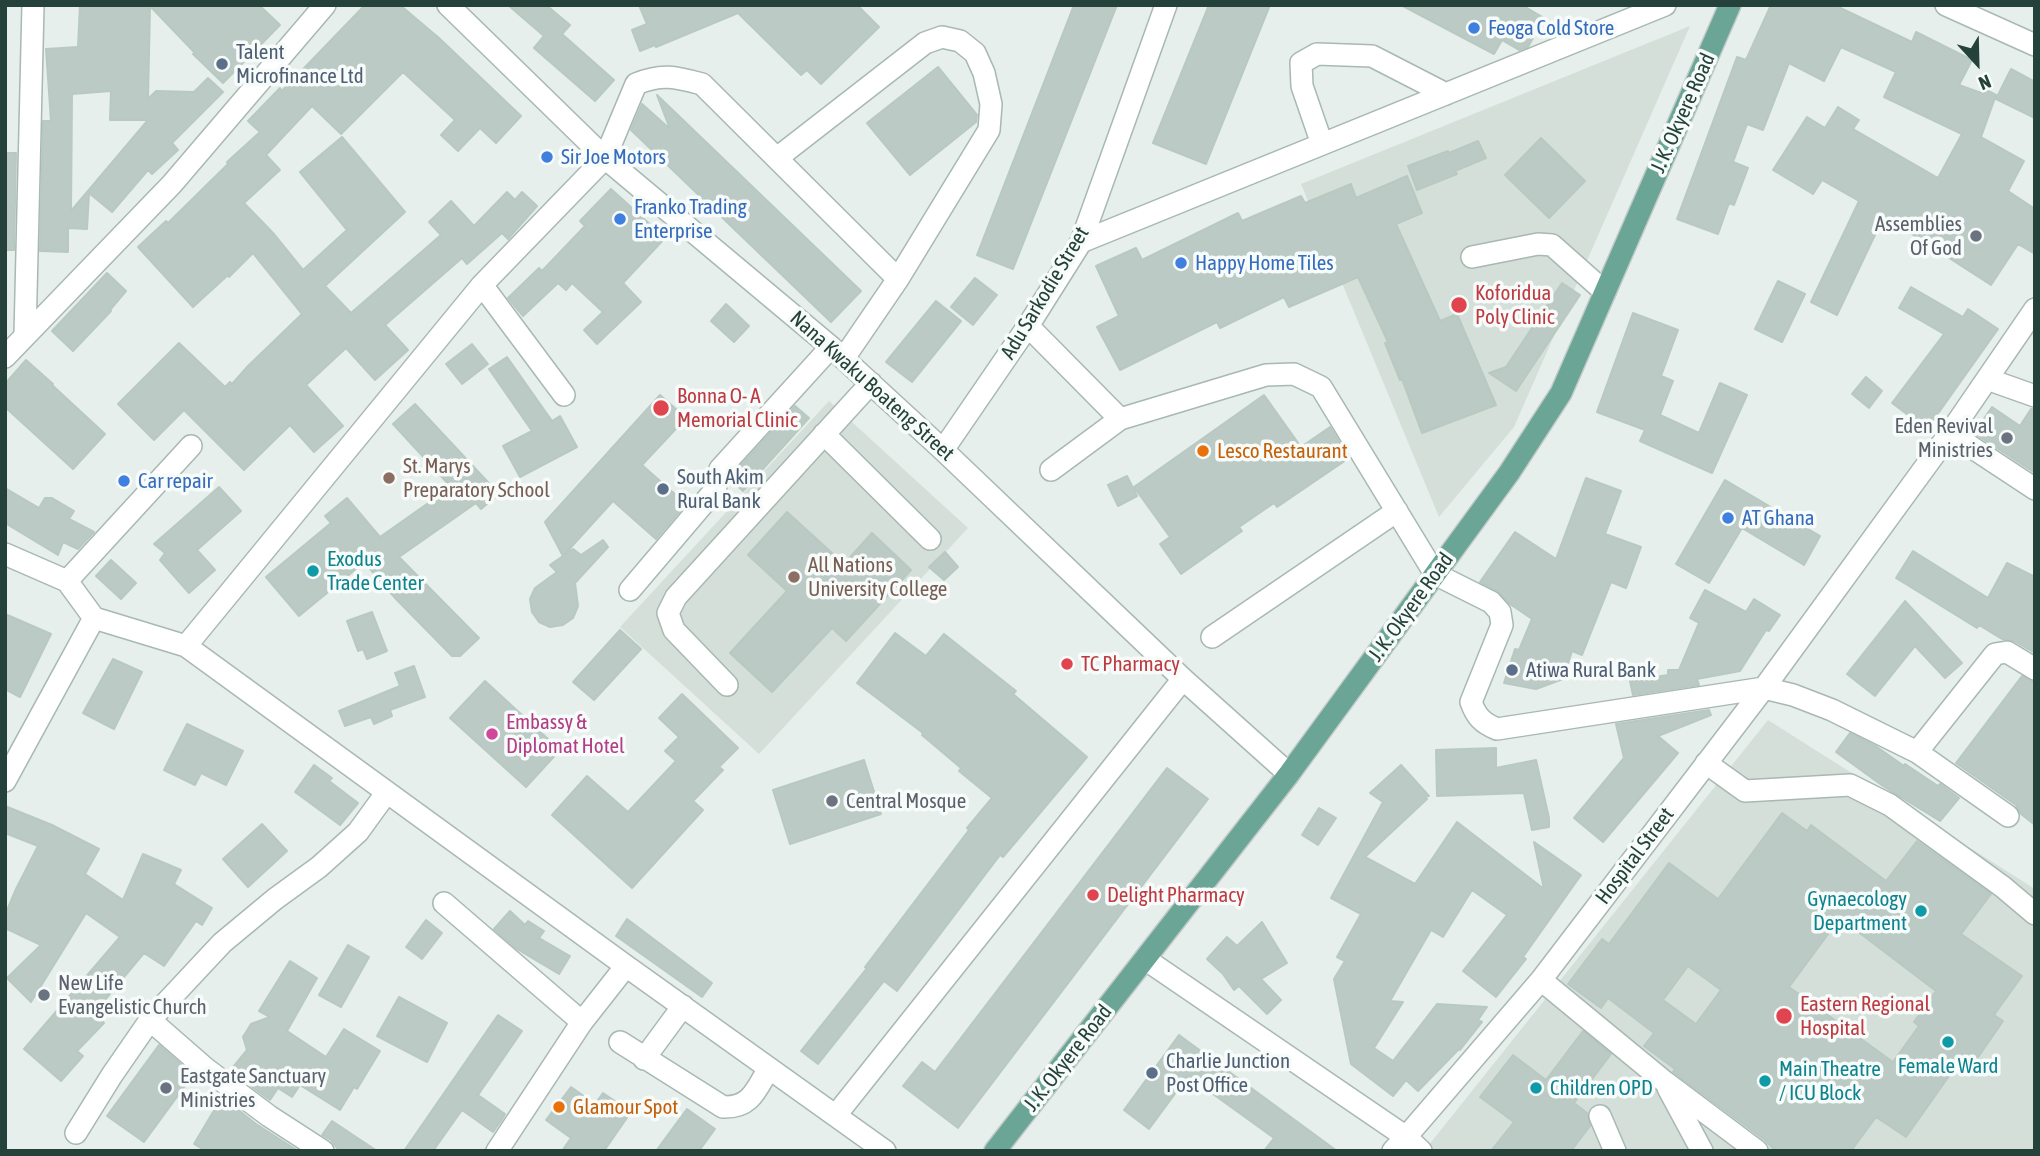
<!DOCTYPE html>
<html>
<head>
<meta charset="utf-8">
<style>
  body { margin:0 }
  #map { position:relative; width:2040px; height:1156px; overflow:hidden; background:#e6efeb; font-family:"Asap Condensed",sans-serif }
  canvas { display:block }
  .frame { position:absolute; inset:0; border:7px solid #24423a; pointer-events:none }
  .north { position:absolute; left:1942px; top:28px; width:70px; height:70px; -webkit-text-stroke:5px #f7fbf9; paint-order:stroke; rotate:158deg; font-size:19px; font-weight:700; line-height:28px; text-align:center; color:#24423a }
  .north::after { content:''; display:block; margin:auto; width:24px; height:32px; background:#24423a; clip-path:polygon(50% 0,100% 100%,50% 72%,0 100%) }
</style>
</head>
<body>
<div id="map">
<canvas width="2040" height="1156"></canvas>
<div class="frame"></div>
<div class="north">N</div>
</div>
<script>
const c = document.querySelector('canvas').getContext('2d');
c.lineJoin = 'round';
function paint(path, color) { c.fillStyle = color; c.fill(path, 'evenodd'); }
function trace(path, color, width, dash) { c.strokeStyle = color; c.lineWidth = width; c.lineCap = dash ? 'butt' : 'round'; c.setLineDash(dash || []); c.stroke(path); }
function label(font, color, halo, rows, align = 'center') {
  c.font = font + ' "Asap Condensed",sans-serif'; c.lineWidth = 7; c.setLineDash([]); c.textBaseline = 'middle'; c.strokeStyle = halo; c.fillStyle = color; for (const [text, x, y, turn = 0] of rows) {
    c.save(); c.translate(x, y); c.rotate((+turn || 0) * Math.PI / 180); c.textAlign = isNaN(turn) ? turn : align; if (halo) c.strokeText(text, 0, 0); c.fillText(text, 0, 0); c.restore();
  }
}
paint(new Path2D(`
  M1690 26 1514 427 1439 517 1301 184Z
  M829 401 968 528 759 754 620 627Z
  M1768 720 2035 889V1151H1424Z`), '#d4dfda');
const building = new Path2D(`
  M80 5H259L280 25 223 83 193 54 195 53 150 6 148 99 156 91 194 92 208 78 223 92 172 143 178 150 152 174 148 170 112 212 89 193 87 229 68 228V252L40 251 43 121H51L46 49 78 47ZM111 91 110 120H148L71 211 72 94Z
  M365 5H400L439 38 521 116 496 143 480 128 458 151 441 135 455 120 403 72 341 134 312 106 266 155 280 170 244 203 273 233 303 270 347 230 300 172 342 137 405 212 325 286 351 313 441 235 429 222 451 201 474 226 507 192 515 200 522 192 537 206 508 239 502 233 467 264 462 258 385 325 408 350 375 380 346 348 306 385 343 426 314 452 290 425 244 470 184 410 154 440 118 404 179 343 225 387 230 382 232 384 248 366 302 314 253 253 229 277 228 275 193 307 138 247 166 221 168 223 228 164 227 162 260 132 248 121 280 88 282 91Z
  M508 5H546L570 25 562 34 614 80 595 101 534 48 544 36Z
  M639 5H857L879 27 821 84 807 70 801 75 738 13 656 47 655 45 640 51 632 30 647 24Z
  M1074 5H1117L1013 269 977 255Z
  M1209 5H1270L1206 164 1153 143Z
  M1401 5H1522L1544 18 1528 47 1519 50 1502 40 1494 54Z
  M1771 5H1834L1912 42 1916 32 1972 60 1959 85 1984 94 1986 90 1996 95 1981 137 2024 161 2008 191 2035 209V254L2018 244 1991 285 1884 216 1837 315 1811 302 1859 201 1822 180 1813 194 1773 170 1807 117 1825 128 1838 107 1859 120 1853 129 1938 178 1962 134 1884 97 1896 72 1841 47 1824 81 1789 63 1763 130 1747 124 1733 162 1748 168 1734 205 1729 203 1718 234 1677 219 1737 57 1746 60Z
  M938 67 977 115 976 122 910 175 867 123Z
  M2011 69 2035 82V118L1996 99Z
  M657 95 861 291 831 322 631 130 642 104 670 129Z
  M1541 138 1585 181 1549 218 1505 175Z
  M1478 141 1486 158 1455 171 1457 174 1417 190 1408 166 1448 151 1449 153Z
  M5 153H16L14 250H5Z
  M1407 176 1422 213 1396 224 1440 321 1457 314 1496 405 1422 433 1402 379 1400 380 1385 343 1388 342 1358 277 1289 307 1284 297 1220 328 1217 322 1120 370 1097 327 1119 316 1096 266 1136 248 1142 260 1238 213 1242 221 1301 196 1305 203 1351 184 1356 198Z
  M611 189 665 238 623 283 641 302 597 344 584 330 603 312 572 283 566 290 558 283 523 316 508 298 539 268 542 271 585 226 580 221Z
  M107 273 126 291 110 310 111 311 73 351 52 331Z
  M975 278 997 295 973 325 951 307Z
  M1778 281 1805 294 1782 342 1755 329Z
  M1562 283 1580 295 1516 391 1489 373 1506 367Z
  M1911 287 1963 317 1968 309 1998 329 1927 429 1892 403 1944 334 1899 308Z
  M936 301 961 321 912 382 886 362Z
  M726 304 749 326 734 342 711 321Z
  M1633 313 1678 330 1661 376 1673 381 1660 415 1699 433 1720 383 1747 395 1712 473 1640 441 1645 430 1597 412Z
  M472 344 488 364 462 384 446 364Z
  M507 357 552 421 560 416 577 447 520 477 503 446 532 431 489 369Z
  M26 360 53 384 52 385 105 434 73 469 5 407V384Z
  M1866 377 1882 391 1869 408 1852 394Z
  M660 395 686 418 642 465 686 504 656 539 613 501 563 556 545 522Z
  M1264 395 1301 447 1330 427 1349 458 1277 507 1274 503 1239 527 1242 531 1181 574 1160 544 1170 537 1134 487Z
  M415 404 499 494 481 509 476 503 399 557 479 638 460 656H452L396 599 364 562 361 564 350 553 356 569 299 616 266 577 331 523 325 516 347 498 380 537 451 487 393 424Z
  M795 406 809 418 743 491 731 480 732 475Z
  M1992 407 2020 426 2031 409H2035V473L1974 433Z
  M1127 476 1137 496 1118 506 1108 485Z
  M1586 478 1621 491 1605 534 1641 547 1626 588 1611 582 1582 655 1572 651 1563 679 1536 689 1504 683 1515 649 1519 650 1532 619 1510 604 1497 591 1480 582 1515 532 1556 559Z
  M1725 480 1820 536 1804 565 1742 528 1709 583 1676 564Z
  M219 487 241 511 197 550 215 570 189 593 160 560 165 553 154 544Z
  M5 488 39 508 45 498H52L74 511 69 519 94 532 78 549 63 542 58 555 5 523Z
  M787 512 844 564 872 533 911 570 846 641 832 628 772 692 730 653 787 591 748 555Z
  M603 540 608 547 575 583 578 606 573 618 563 625 550 627 539 622 532 612 530 599 535 588 557 572 550 565 573 549 581 555Z
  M1913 551 1988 598 2007 563 2035 577V653L2014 641 2002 639 1979 625 1977 628 1896 578Z
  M945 552 958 567 944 580 929 567Z
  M111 560 136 583 121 599 96 576Z
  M1705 590 1746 612 1754 599 1780 615 1769 631 1766 630 1740 671 1697 679 1699 685 1633 695 1630 681 1668 675V670H1679L1699 623 1690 618Z
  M1905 601 1962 663 1945 678 1915 646 1875 696 1847 674Z
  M372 612 387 651 367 659 363 649 358 651 347 621Z
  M5 614 51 634 20 697 5 689Z
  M620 630 641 649 594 700 573 682Z
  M895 633 926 656 944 634 1016 691 1013 694 1087 757 1003 857 1000 855 897 991 884 981 818 1064 801 1051 867 968 865 967 969 830 967 828 992 798 959 771 961 768 922 735 923 733 857 683Z
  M113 659 142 672 114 729 83 713Z
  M414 666 425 697 390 710 392 716 374 724 371 717 345 726 339 711 400 686 395 673Z
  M2022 676 2035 682V825L2021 814 2016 805 1956 763Z
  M485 681 560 750 526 787 450 718Z
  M682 694 738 748 719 767 723 770 693 801 703 810 632 888 552 815 587 776 628 812 676 761 665 751 679 737 659 718Z
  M1709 710 1711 715 1658 736 1678 753 1603 842 1574 818 1624 758 1616 724Z
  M187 724 243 751 226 785 201 773 195 785 164 770Z
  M1850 733 1877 747 1904 766 1905 764 1938 786 1940 784 1959 798 1940 821 1883 786 1836 752Z
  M1496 748V768L1536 760 1549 818V827L1532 830 1524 793 1437 796 1436 750Z
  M864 760 881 814 790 844 773 790Z
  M314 765 332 778 329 781 358 803 340 825 295 792Z
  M1401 765 1429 796 1423 797 1427 799 1365 857 1415 884 1457 822 1544 889 1534 842 1581 875 1523 957 1526 959 1496 997 1463 971 1507 915 1472 890 1443 937 1431 930 1390 1001 1403 1002 1374 1048 1393 1061 1437 1004 1487 1007 1478 1020 1482 1022 1460 1050 1459 1049 1418 1091 1406 1080 1393 1096 1351 1064 1334 979 1345 961 1337 957 1361 914 1331 898 1383 802 1370 793Z
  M1167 768 1208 799 958 1128 903 1086 922 1062 935 1072Z
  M5 806 52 825 99 849 85 874 123 900 143 854 181 870 174 884 212 908 202 925 196 921 164 966 144 953 94 1013 104 1023 77 1051 83 1056 61 1081 24 1049 120 937 86 913 31 1002 7 978 41 945 5 928V915L16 889 38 846 5 833Z
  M1319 808 1336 818 1318 845 1302 835Z
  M1782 813 1807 831 1811 825 1886 881 1917 841 1991 894 1961 934 2022 976 1994 1015 2003 1021 1972 1066 1961 1059 1906 1137 1876 1117 1851 1151H1776L1765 1140 1673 1072 1675 1069 1644 1046 1654 1033 1608 998 1601 1008 1568 984 1602 939 1609 944 1669 863 1718 899ZM1840 918 1936 991 1914 1022 1919 1026 1893 1062 1789 987ZM1688 966 1721 990 1696 1024 1663 1000Z
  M262 824 287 851 248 887 223 859Z
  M510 911 525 925 528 921 544 931 539 938 570 956 559 974 517 949 494 929Z
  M627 919 712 983 702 997 616 936Z
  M426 920 442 933 422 959 406 947Z
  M1262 922 1287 963 1261 979 1281 1000 1267 1014 1239 986 1234 990 1223 974 1207 959 1227 937 1237 946Z
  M348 945 369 957 341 1007 319 995Z
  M290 961 317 978 287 1031 326 1057 344 1029 380 1051 357 1089 354 1087 340 1110 300 1085 292 1097 278 1088 270 1100 230 1071 247 1050 243 1037 251 1024 270 1017 259 1011Z
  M399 997 447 1023 427 1062 377 1036Z
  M498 1015 522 1031 478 1095 505 1114 501 1121 493 1132 462 1110 433 1151H404Z
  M1583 1031 1611 1054 1574 1103 1587 1113 1590 1126 1571 1151H1491L1514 1122 1480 1097 1513 1055 1546 1080Z
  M1179 1035 1337 1151H1264L1274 1138 1188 1076 1149 1129 1124 1110Z
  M159 1045 193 1075 144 1142 107 1116Z
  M571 1087 595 1104 603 1093 631 1112 604 1151H562L571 1138 546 1120Z
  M222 1097 256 1124 298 1151H206L194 1144Z
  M687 1109 715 1129 699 1151H656Z
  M332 1121 377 1151H339L331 1140 322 1135Z`);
paint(building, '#bbcac4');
trace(building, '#b8c9c2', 2);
const minor = new Path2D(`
  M448 5 605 158 831 347 943 450 1183 679 1289 774
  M1946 5 2035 45
  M1322 144 1302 86 1301 63 1317 54 1372 56 1446 94
  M777 158 925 43 942 37 960 41 975 53 984 73 991 104 989 130 898 279 844 358
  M1081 242 1665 5
  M1472 257 1538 244 1552 245 1605 292
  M482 285 564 395
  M1028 326 1120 419
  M25 335 33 5
  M5 357 172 184 325 5
  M1987 379 2035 396
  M1950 433 2035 489
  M824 434 930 539
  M943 450 1028 326 1081 242 1166 5
  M1051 470 1120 419 1266 375 1294 374 1321 387 1435 574 1491 602 1500 612 1502 625 1471 702C1476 716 1482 723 1497 729L1764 688 1793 695 1832 710 1917 752 2008 816
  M5 554 67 581 94 618 186 646 626 966 885 1151
  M67 581 191 446
  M630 590 715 490 720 469 831 347
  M1212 637 1397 511
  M186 646 482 285 605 158 636 84C662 73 676 77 702 84L898 279
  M727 685 674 630 668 613 676 597 871 383
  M1917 752 1995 654 2007 652 2035 669
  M1706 763 1745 791 1850 785 1890 805 2003 887 2035 914
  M5 781 94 618
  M444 903 582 1022
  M1145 959 1406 1137 1541 980 1764 688 1950 433 2035 309
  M1541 980 1665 1082 1757 1151
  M150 1020 205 1068 269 1116 323 1151
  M620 1042 723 1107C751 1108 756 1090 769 1068
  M644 1059 683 1006
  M1668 1088 1702 1151
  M836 1115 1183 679
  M1600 1116 1615 1151
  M76 1133 112 1075 150 1020 222 943 275 899 319 867 358 832 387 792
  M497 1151 582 1022 626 966
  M1393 1151 1406 1137 1421 1151`);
const major = new Path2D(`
  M995 1151 1289 774 1509 473 1561 393 1730 5`);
trace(minor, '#a8b8b2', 24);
trace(major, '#c2cac8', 24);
trace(minor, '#fff', 21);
trace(major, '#6aa596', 21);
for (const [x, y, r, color] of [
  [1474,28,7,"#3f7fe0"],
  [222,64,7,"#5c6f8a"],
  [547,157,7,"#3f7fe0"],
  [620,219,7,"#3f7fe0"],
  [1976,236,7,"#6b7280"],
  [1181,263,7,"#3f7fe0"],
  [1459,305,9,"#e0444e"],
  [661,408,9,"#e0444e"],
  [2007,438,7,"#6b7280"],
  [1203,451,7,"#e8710a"],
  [389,478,7,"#8d6e63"],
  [124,481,7,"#3f7fe0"],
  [663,489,7,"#5c6f8a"],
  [1728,518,7,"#3f7fe0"],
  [313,571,7,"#0f9aa8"],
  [794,577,7,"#8d6e63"],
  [1067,664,7,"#e0444e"],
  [1512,670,7,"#5c6f8a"],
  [492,734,7,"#d1479c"],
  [832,801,7,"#6b7280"],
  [1093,895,7,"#e0444e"],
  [1921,911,7,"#0f9aa8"],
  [44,995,7,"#6b7280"],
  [1784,1016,9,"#e0444e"],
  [1948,1042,7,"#0f9aa8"],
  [1152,1073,7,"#5c6f8a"],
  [1765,1081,7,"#0f9aa8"],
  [166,1088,7,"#6b7280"],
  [1536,1088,7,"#0f9aa8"],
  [559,1107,7,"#e8710a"]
]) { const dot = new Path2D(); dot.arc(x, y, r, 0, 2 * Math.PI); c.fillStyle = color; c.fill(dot); trace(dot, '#f7fbf9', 2.5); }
label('21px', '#366cbe', '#f7fbf9', [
  ["Feoga Cold Store",1488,28],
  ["Sir Joe Motors",561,157],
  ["Franko Trading",634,207],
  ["Enterprise",634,231],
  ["Happy Home Tiles",1195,263],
  ["Car repair",138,481],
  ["AT Ghana",1742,518]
], 'left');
label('21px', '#4e5e75', '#f7fbf9', [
  ["Talent",236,52],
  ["Microfinance Ltd",236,76],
  ["South Akim",677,477],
  ["Rural Bank",677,501],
  ["Atiwa Rural Bank",1526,670],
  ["Charlie Junction",1166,1061],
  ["Post Office",1166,1085]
], 'left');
label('21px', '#24423a', '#f7fbf9', [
  ["J. K. Okyere Road",1683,113,-66],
  ["Adu Sarkodie Street",1045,293,-59],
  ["Nana Kwaku Boateng Street",872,386,42],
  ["J. K. Okyere Road",1411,607,-54],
  ["Hospital Street",1635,856,-53],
  ["J. K. Okyere Road",1068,1058,-52]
]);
label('21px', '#5b616d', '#f7fbf9', [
  ["Assemblies",1962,224,"right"],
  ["Of God",1962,248,"right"],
  ["Eden Revival",1993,426,"right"],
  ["Ministries",1993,450,"right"],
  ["Central Mosque",846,801],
  ["New Life",58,983],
  ["Evangelistic Church",58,1007],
  ["Eastgate Sanctuary",180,1076],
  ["Ministries",180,1100]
], 'left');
label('21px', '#be3a42', '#f7fbf9', [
  ["Koforidua",1475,293],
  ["Poly Clinic",1475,317],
  ["Bonna O- A",677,396],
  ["Memorial Clinic",677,420],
  ["TC Pharmacy",1081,664],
  ["Delight Pharmacy",1107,895],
  ["Eastern Regional",1800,1004],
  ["Hospital",1800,1028]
], 'left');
label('21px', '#c56008', '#f7fbf9', [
  ["Lesco Restaurant",1217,451],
  ["Glamour Spot",573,1107]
], 'left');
label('21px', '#785e54', '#f7fbf9', [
  ["St. Marys",403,466],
  ["Preparatory School",403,490],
  ["All Nations",808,565],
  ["University College",808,589]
], 'left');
label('21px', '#0d838f', '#f7fbf9', [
  ["Exodus",327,559],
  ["Trade Center",327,583],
  ["Gynaecology",1907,899,"right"],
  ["Department",1907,923,"right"],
  ["Female Ward",1948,1066,"center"],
  ["Main Theatre",1779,1069],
  ["/ ICU Block",1779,1093],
  ["Children OPD",1550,1088]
], 'left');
label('21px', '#b23c85', '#f7fbf9', [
  ["Embassy &",506,722],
  ["Diplomat Hotel",506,746]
], 'left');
</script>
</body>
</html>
